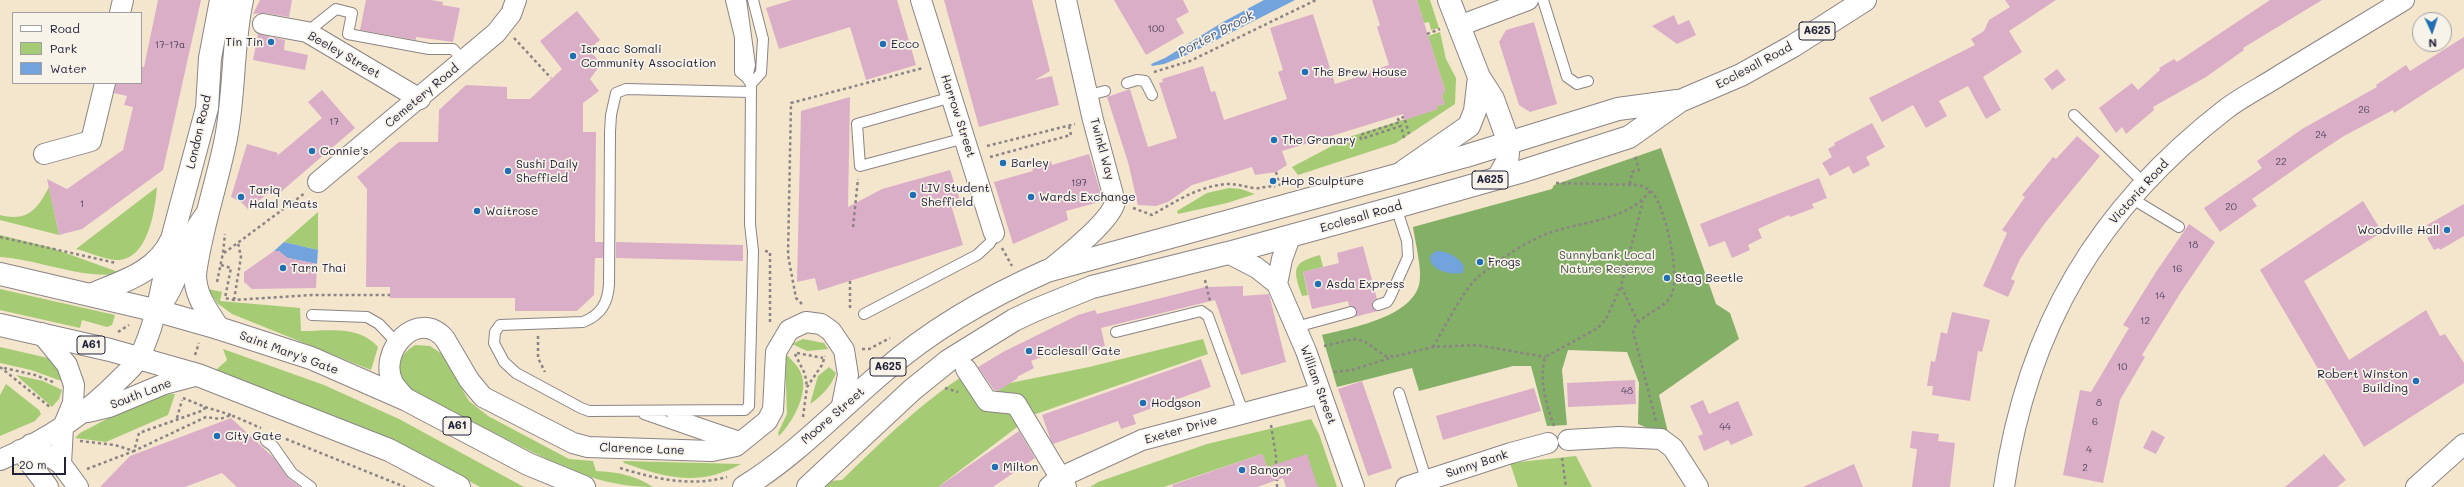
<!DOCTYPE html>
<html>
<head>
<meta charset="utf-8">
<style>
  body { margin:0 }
  #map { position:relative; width:2464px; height:487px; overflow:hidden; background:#f4e5cd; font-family:Mali,sans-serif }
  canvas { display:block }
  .legend { position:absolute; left:12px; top:12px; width:130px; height:72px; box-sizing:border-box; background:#f7f3e8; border:1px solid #a29fa3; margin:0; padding:5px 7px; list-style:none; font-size:12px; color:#22223b }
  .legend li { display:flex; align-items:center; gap:8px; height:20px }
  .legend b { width:20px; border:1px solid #a29fa3 }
  .north { position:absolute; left:2412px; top:12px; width:40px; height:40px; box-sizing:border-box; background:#f7f3e8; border:1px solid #a29fa3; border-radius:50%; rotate:177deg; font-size:11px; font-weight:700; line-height:16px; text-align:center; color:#22223b }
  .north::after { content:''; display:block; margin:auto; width:14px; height:18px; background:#1f6fb2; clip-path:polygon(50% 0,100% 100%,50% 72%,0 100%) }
  .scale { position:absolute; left:12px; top:457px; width:54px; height:18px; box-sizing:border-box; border:2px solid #22223b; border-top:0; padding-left:5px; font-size:12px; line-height:14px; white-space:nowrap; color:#22223b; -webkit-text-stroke:3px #f7f3e8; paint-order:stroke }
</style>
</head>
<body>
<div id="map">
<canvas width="2464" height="487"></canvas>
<ul class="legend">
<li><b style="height:5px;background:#fff"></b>Road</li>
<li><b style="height:11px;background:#a5cb75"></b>Park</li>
<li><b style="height:11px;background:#72a3dd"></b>Water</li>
</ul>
<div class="north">N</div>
<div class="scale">20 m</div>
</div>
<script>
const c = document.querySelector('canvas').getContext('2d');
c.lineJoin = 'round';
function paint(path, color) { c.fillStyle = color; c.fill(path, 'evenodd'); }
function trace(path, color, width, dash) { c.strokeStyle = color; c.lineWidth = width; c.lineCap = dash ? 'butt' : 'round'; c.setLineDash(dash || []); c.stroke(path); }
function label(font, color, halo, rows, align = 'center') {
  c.font = font + ' Mali,sans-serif'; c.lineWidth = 3.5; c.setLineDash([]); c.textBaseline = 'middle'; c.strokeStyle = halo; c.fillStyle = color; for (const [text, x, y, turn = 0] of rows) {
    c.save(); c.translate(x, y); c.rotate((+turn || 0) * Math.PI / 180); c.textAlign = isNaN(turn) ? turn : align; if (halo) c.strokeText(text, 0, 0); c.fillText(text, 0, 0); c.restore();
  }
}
paint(new Path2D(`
  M1417 0H1430L1439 28 1431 30 1429 22 1424 23Z
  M1440 32 1446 59 1456 78 1455 104 1396 143 1298 175 1292 167 1349 137 1437 109V106L1444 104 1442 95 1445 90 1428 36Z
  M49 187 59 235 0 220V215C27 222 37 210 49 187Z
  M157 187C155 211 148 262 115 260 103 259 88 252 76 249Z
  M1229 188 1241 189 1255 194 1227 203 1178 214 1177 211 1207 193Z
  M318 212V250L284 242Z
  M0 235 49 247 121 273C87 281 37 259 0 257Z
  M1320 255 1323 267 1303 272 1308 295 1302 296C1293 269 1291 263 1320 255Z
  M0 289 115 315 112 325 107 327 82 320 80 328 0 310Z
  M208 289 222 292 220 301 300 308 301 331C328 331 359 325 378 347L371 370 232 314 217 303Z
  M803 339 824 343 828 349 807 351 792 344Z
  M1203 339 1208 354 1033 415 938 487H824L830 481 842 480C885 438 926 398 977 367L994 393 1010 383 1089 367Z
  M415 345 430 346 442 354 469 401 488 416 569 459 593 461 596 471C617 472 635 475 653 487 599 487 561 466 514 443 476 424 438 404 400 383 396 366 399 355 415 345Z
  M0 347 48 358 54 363 67 383 31 370 0 363Z
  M223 349 324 385 399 419 524 487H480L422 455 360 427 215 371 227 360Z
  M785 356H788C793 362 800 368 802 376 808 395 792 423 779 436L778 433 787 414Z
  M829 367 836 373C832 385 821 397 810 404L818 376Z
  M16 375 43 381 62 390 59 399 52 407Z
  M6 384 39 410 41 414 35 421 0 436V395Z
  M175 394 168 415 106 442 75 438 80 433C104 421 149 394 175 394Z
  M1311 419 1319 434 1337 487H1318L1267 467 1262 454 1164 487H1090L1098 482 1207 444Z
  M1576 456 1592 487H1518L1510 463Z
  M623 461 741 464C699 487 667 478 624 463Z`), '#a5cb75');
paint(new Path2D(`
  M1661 148 1716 304 1730 313 1739 339 1659 395 1669 437 1638 424 1639 383 1627 352 1568 350 1562 370 1567 425 1547 426 1531 366H1513L1419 391 1412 368 1337 387 1322 335C1350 328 1410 318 1419 285 1423 271 1415 242 1413 227L1552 189 1554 185Z`), '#84af66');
paint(new Path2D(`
  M1264 0H1295L1189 54 1164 64 1152 66 1151 64 1165 58 1223 22Z
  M284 242 318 250 317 264 283 257 279 251H274Z
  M1436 251C1448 251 1458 257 1464 266L1463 273C1452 275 1434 272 1430 260V256Z`), '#72a3dd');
paint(new Path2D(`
  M158 0H201L163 170 82 229 59 235 47 179 67 189 123 150 133 107 124 105 127 96 114 93 116 83H141V66L144 67Z
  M260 0H292L289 17 265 13 253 14Z
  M366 0H431L443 2 442 5 460 8 453 42 416 37V40L360 30Z
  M792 0H897L916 65 866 80 850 27 779 49 766 8Z
  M944 0H1032L1050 71 1035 80 1052 76 1059 105 979 127Z
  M1114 0H1183L1189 12 1176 19 1184 33 1146 55Z
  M1372 0H1417L1445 90 1442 96 1445 104 1437 106 1438 109 1405 120 1403 114 1282 151 1287 165 1276 172 1255 175 1252 167 1192 185 1168 202 1156 206 1138 205 1128 162 1107 97 1130 89 1148 147 1177 138 1159 83 1163 82 1162 79 1203 66 1211 92 1215 91 1224 120 1287 99 1278 72 1283 70 1270 28 1313 14 1335 84 1370 73V71L1389 65 1377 27 1380 25Z
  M2005 0H2056L2009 31 2022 52 1983 77 2001 110 1986 119 1968 86 1939 101 1947 116 1926 128 1913 105 1882 122 1869 98 1975 45 1971 39 1984 31 1989 20 2010 7Z
  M2270 0H2322L2243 48 2244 50 2206 77 2153 107 2154 110 2126 134 2122 127 2116 133 2099 108 2132 83 2138 90 2160 70 2159 68 2174 59 2177 62Z
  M577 11 600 40 589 49 601 64 590 79 599 91 583 103V132H596L595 242H603V258H595L594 295 577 311H515V298H390V287H366L367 189 357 177 399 142H438L439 110 466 85 507 87V99H530L562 69 540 41Z
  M1674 15 1678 25 1689 20 1696 35 1677 44 1652 26Z
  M1534 22 1557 104 1530 112 1519 105 1499 42 1506 30Z
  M258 34 285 40 284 50 308 55 305 70 253 60Z
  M2464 37V68L2394 113 2393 110 2344 136 2312 157 2252 199 2257 206 2220 232 2204 208 2262 168 2257 161 2302 129 2377 87 2376 85 2406 65 2410 71Z
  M2057 69 2066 80 2052 90 2044 79Z
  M322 90 355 128 276 196 271 191 248 209 241 202 231 197 247 144 278 153 277 156 322 118 308 102Z
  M850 97 848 207 882 189 950 170 962 206 952 208 963 245 818 291 815 278 797 282 801 111Z
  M1872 123 1885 147 1866 157 1870 165 1853 174 1849 166 1830 176 1822 163 1832 157 1828 149 1835 145 1834 143Z
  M2077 136 2100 156 2045 223 2020 259 2011 279 2015 281 2008 297 1983 286 2007 233 2002 230 2025 197 2022 195 2053 157 2056 159Z
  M1089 154 1103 201 1066 211 1068 220 1013 244 994 182 1033 171 1031 165 1051 161 1052 165Z
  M1819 178 1827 198 1812 204 1814 208 1790 217 1789 215 1758 229 1762 238 1748 245 1750 250 1732 258 1725 241 1709 247 1700 224Z
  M2363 201 2382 232 2304 281 2349 360 2426 310 2440 336 2445 334 2464 363V383L2364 447 2260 270Z
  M2464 204V236L2440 250 2439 248 2434 250 2427 238 2433 235 2427 225Z
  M2189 224 2215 242 2181 292 2142 355 2145 357 2120 400 2103 483 2063 475 2080 390 2091 392 2129 328 2123 325 2156 272Z
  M616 242 743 245V261L616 258Z
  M1363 246 1377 299 1373 301 1372 307 1378 311 1354 317 1357 310 1349 306 1348 301 1312 309 1303 272 1339 263 1337 253Z
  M274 251H279L288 258 317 264 316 288 252 289 244 282V272Z
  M1243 286V296L1269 294 1286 362 1241 375 1215 300 1101 328 1105 346 1088 351 1087 345 1063 354 1061 349 1047 355 1031 361 1034 368 1017 377 1018 378 998 391 994 390 978 367 1003 352 1078 315 1095 310 1097 314 1205 287Z
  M1952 312 1990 320 1982 352 1978 351 1970 401 1932 395 1933 386H1927L1931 361 1935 362 1941 332 1947 334Z
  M1201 359 1211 387 1133 415 1136 424 1121 429 1118 421 1053 444 1051 441 1042 415Z
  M1635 380 1636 404 1568 407 1567 383Z
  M1362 381 1392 468 1368 476 1338 389Z
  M1534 388 1541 411 1443 440 1436 416Z
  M1703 400 1709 414 1738 401 1753 435 1731 445 1728 440 1704 451 1698 436 1703 434 1690 406Z
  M231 418 274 458 288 478 300 487H237L222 473 185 487H100L130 456Z
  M2152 430 2165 437 2156 454 2143 448Z
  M1019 431 1035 458 993 487H938Z
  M1912 431 1939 434 1938 441 1955 443 1950 487H1912L1917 449 1910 448Z
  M1262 454 1267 467 1307 454 1318 487H1286L1283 478 1257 487H1173L1172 485Z
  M2324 454 2346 480 2337 487H2285Z
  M1854 464 1863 487H1803Z`), '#dbaec8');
const lane = new Path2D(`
  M731 0 740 37V72L747 78
  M741 0 750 65 747 78 751 84 750 224 753 251 749 406 745 410 589 411 581 408 516 373 504 362 494 343 495 332 500 325 583 322C601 315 608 303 609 284L610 132 611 115 616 93 626 89 750 92
  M1543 0 1567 77 1577 84 1588 81
  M307 32 336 9 352 13 348 34 429 49H453L464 61
  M1127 83 1137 80 1145 81 1152 95
  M751 84 761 73 763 39 753 0
  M1089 95 1105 91
  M952 97 857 124 860 166 965 138
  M2074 115 2144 183
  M2131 198 2179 227
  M1378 305 1387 302 1390 297 1408 257 1407 241 1396 207
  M864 314 977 255 990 243 994 233
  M312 315 367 317 379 324 397 343
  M1296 327 1351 312
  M1116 332 1201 311 1208 316 1243 412
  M1399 393 1426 479
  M644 414 730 444
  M672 414 746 439
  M266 441 273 446 292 473 311 487`);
const street = new Path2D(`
  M921 0 994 233
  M120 13 123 0
  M263 24 307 32 420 99
  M1459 26 1528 0
  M44 154 91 141 105 83
  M318 182 496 33 511 14 516 0
  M1228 253 1257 268 1277 284 1306 351 1354 487
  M1049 270C1065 257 1111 221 1115 202L1093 120 1066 0
  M1277 284 1282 259 1290 237
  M162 304C182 276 184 242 205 215
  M41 333 67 365 74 385 73 403 63 427 61 464
  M966 369 987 401 1016 404 1066 487
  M407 400C402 394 397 389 393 383 377 351 418 307 445 339L469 380 483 397 573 443 588 447 712 451 736 446 767 421 773 410 776 352 789 330 806 322 821 324 831 331 844 350 848 375 841 410
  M88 412 109 407 164 384 198 375
  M1568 440 1619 437 1661 439 1673 448 1698 487
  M31 444 61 464 78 487
  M20 450 48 487
  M0 460C45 441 86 414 120 379 127 372 136 365 140 356 158 319 161 282 171 242
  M1049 487 1059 478 1142 440 1321 393
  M1406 487 1511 453 1548 443
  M2004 487C2027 327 2098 208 2226 109 2243 96 2264 86 2282 74 2323 49 2363 25 2404 0
  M2416 487 2464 444`);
const secondary = new Path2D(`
  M1449 0 1479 77 1493 99 1509 143 1507 162 1498 178
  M1404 171 1469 126 1475 111 1479 77
  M93 294C124 281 157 272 172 239L207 108 210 58 221 0
  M218 328C207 310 195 296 195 274 201 228 217 184 226 138 235 92 232 46 242 0`);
const primary = new Path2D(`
  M744 487C796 455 838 410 884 371 933 328 988 297 1047 271L1466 156 1618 109 1677 101
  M808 487 912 390 948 361 1014 320 1033 311 1092 287 1228 253 1396 207 1520 172 1629 137 1680 101 1741 75 1793 46 1865 0`);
const highway = new Path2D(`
  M0 274 158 311 218 328 311 358 407 400 528 464 584 487
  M0 325 110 350 198 375 389 450 459 487`);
trace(lane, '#8b8484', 12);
trace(street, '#8b8484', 22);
trace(secondary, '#8b8484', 24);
trace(primary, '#8b8484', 24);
trace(highway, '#8b8484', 24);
trace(new Path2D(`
  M1427 34 1440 29
  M514 38 551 78
  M1154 72 1190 61 1316 0
  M1405 120 1409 134
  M1404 138 1401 126 1361 139 1360 135 1400 122 1398 119 1404 117
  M987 146 1075 124
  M990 157 1071 135 1069 126
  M1276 172 1280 186
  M1556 183 1639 185C1644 187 1650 189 1654 195 1666 211 1681 278 1671 296 1662 311 1639 314 1633 331L1656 421
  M1630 184 1632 172 1639 170 1635 156
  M1133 208 1152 215C1176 201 1201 185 1229 184 1238 184 1245 187 1254 188 1261 189 1267 185 1275 187
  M853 227 858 179
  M0 237 116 263
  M1002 248 1012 266
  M765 251 770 252V324
  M224 253 305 193
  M221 265 231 268 225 298 234 300 312 295H390
  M1205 280 1210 301
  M850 281V310
  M217 282 223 253 225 234
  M234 300 241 257 238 243
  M802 304 796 298 788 255 791 103 923 68
  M1638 322 1621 286 1643 201
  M118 332 129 325
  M538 336V358L545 372
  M1324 346 1354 339 1364 341 1385 356H1397L1433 347 1477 345 1545 357
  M1433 347C1444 329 1461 294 1475 280 1493 263 1525 242 1549 233 1582 221 1628 221 1650 191
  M862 349H869L890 338
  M797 353 823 358
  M795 354 805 374 807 387
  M195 355 199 343
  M0 367 51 408
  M4 368 35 375 53 382
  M1334 372 1352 370 1393 357
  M945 388 958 392
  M205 407 231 415
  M803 417 807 387 822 365 825 356
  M177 418 182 400
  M1271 425 1276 456V476
  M1554 426C1546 403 1539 381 1545 357L1598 328 1606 319 1621 286
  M286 439 405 487
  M80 441 115 445 134 451 206 417 220 419 231 415 261 428
  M1562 458 1566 487
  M620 468C656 479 690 487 727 477
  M87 469 134 451 139 433 204 410 205 407 183 398
  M1277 487V480`), '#8b8484', 2.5, [3, 3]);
trace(lane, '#fff', 10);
trace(street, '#fff', 20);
trace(secondary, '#fff', 22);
trace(primary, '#fff', 22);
trace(highway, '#fff', 22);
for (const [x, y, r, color] of [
  [271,42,4,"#1f6fb2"],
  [883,44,4,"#1f6fb2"],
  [573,56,4,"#1f6fb2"],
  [1305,72,4,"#1f6fb2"],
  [1274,140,4,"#1f6fb2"],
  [312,151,4,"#1f6fb2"],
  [1003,163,4,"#1f6fb2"],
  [508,171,4,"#1f6fb2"],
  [1273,181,4,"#1f6fb2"],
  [913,195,4,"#1f6fb2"],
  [241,197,4,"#1f6fb2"],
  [1031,197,4,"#1f6fb2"],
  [477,211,4,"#1f6fb2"],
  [2447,230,4,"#1f6fb2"],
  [1480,262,4,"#1f6fb2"],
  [283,268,4,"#1f6fb2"],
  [1667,278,4,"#1f6fb2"],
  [1318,284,4,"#1f6fb2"],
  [1029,351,4,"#1f6fb2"],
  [2416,381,4,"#1f6fb2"],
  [1143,403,4,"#1f6fb2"],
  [217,436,4,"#1f6fb2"],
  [995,467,4,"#1f6fb2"],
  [1242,470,4,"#1f6fb2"]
]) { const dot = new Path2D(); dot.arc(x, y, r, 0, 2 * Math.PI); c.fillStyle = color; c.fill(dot); trace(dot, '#f7f3e8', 1.5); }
label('10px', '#50455e', null, [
  ["100",1156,29],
  ["17-17a",170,45],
  ["26",2364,110],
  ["17",334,122],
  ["24",2321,135],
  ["22",2281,162],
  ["197",1079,183],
  ["1",82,204],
  ["20",2231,207],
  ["18",2193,245],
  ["16",2177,269],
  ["14",2160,296],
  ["12",2145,321],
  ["10",2122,367],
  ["48",1627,391],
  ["8",2099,403],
  ["6",2095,422],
  ["44",1725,427],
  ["4",2089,450],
  ["2",2085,468]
]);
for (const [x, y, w] of [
  [1817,31,36],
  [1490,180,36],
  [91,345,28],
  [888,367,36],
  [457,426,28]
]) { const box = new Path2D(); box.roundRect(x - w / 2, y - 9, w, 18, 3); c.fillStyle = '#f7f3e8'; c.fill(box); trace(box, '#22223b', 1); }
label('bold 11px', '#22223b', null, [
  ["A625",1817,31],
  ["A625",1490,180],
  ["A61",91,345],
  ["A625",888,367],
  ["A61",457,426]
]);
label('12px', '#22223b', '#f7f3e8', [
  ["Tin Tin",263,42,"right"],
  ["Ecco",891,44],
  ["Israac Somali",581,49],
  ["Community Association",581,63],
  ["The Brew House",1313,72],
  ["The Granary",1282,140],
  ["Connie's",320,151],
  ["Barley",1011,163],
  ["Sushi Daily",516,164],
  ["Sheffield",516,178],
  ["Hop Sculpture",1281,181],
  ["LIV Student",921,188],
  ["Sheffield",921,202],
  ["Tariq",249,190],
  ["Halal Meats",249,204],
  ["Wards Exchange",1039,197],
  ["Waitrose",485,211],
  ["Woodville Hall",2439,230,"right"],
  ["Frogs",1488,262],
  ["Tarn Thai",291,268],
  ["Stag Beetle",1675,278],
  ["Asda Express",1326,284],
  ["Ecclesall Gate",1037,351],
  ["Robert Winston",2408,374,"right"],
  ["Building",2408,388,"right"],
  ["Hodgson",1151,403],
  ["City Gate",225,436],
  ["Milton",1003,467],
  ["Bangor",1250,470]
], 'left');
label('12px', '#22223b', '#f7f3e8', [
  ["Beeley Street",344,55,30],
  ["Ecclesall Road",1754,66,-28],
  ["Cemetery Road",422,96,-40],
  ["Harrow Street",958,116,72],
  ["London Road",199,132,-77],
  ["Twinkl Way",1102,149,75],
  ["Victoria Road",2139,192,-48],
  ["Ecclesall Road",1361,217,-16],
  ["Saint Mary's Gate",289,353,20],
  ["William Street",1318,385,70],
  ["South Lane",141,394,-21],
  ["Moore Street",833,416,-41],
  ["Exeter Drive",1181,430,-16],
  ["Clarence Lane",642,449,2],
  ["Sunny Bank",1477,464,-18]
]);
label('12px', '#49554c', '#f7f3e8', [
  ["Sunnybank Local",1607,255],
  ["Nature Reserve",1607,269]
]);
label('italic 13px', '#42567c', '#f7f3e8', [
  ["Porter Brook",1216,34,-28]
]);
</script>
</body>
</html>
